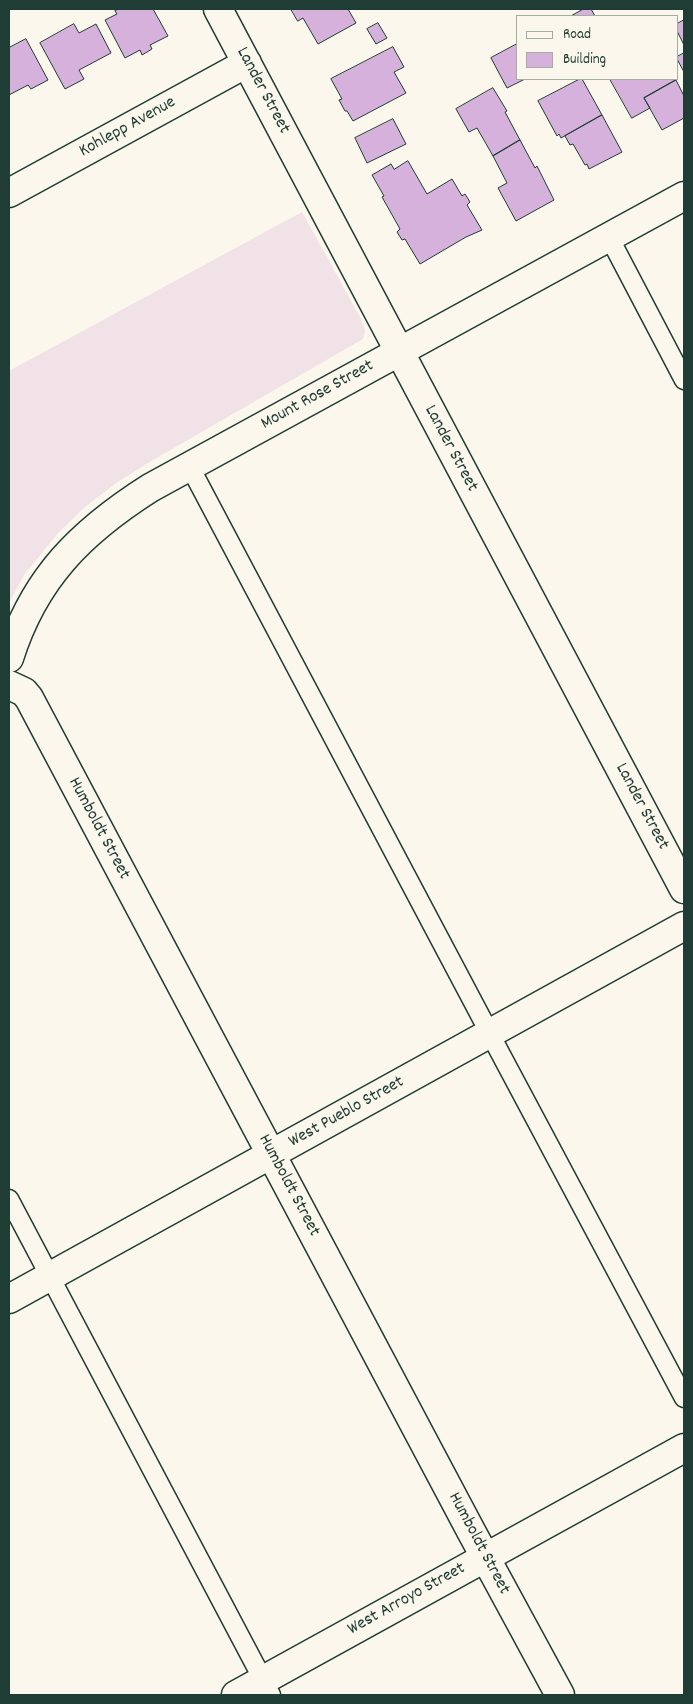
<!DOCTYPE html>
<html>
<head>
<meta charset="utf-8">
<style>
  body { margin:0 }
  #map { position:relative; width:693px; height:1704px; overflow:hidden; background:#fbf7ec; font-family:Dekko,sans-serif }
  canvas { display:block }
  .frame { position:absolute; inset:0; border:10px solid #1f3d34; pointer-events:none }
  .legend { position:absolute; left:516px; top:15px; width:162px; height:65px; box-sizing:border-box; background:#fbf7ec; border:1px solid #a3ada2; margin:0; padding:6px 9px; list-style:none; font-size:15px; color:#1f3d34 }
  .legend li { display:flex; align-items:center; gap:10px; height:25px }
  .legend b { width:25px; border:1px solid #a3ada2 }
</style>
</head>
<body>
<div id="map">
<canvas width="693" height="1704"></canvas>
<div class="frame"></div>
<ul class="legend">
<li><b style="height:6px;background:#fbf7ec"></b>Road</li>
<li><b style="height:14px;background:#d5b1dc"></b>Building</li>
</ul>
</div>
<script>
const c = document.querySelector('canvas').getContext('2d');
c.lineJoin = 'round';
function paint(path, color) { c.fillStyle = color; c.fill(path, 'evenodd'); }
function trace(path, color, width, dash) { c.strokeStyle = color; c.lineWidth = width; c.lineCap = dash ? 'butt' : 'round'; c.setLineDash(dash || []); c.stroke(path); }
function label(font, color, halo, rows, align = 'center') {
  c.font = font + ' Dekko,sans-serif'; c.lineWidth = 4; c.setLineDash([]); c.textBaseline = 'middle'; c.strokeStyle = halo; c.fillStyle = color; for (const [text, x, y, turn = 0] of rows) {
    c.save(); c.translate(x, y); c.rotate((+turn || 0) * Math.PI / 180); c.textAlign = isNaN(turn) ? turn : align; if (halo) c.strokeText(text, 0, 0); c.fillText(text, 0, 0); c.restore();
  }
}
paint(new Path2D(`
  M302 212 361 319 365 331 363 339 153 460 119 481 86 506 58 533 24 575 9 603V371Z`), '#f0e2e7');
const building = new Path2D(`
  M119 9H153L168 36 150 45 152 49 142 55 140 50 125 58 105 20 117 14 115 11Z
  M291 9H348L356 23 318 44 303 18 298 21Z
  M584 9H591L595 16H571Z
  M684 20V45L677 31V24Z
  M378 23 387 38 376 44 367 29Z
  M74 24 79 33 96 24 111 53 79 70 84 79 65 89 40 43Z
  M26 39 48 80 31 89 28 85 9 95V48Z
  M517 44V79H525L507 88 491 58Z
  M393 47 404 67 394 72 406 93 353 121 347 111H345L339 100 342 99 331 79Z
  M684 53V72L677 59V57Z
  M580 79H582L602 115 561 138 559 134 557 136 538 101Z
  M610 79H675L676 80 644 98 650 108 632 118Z
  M676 80 684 96V118L662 130 644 98Z
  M493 88 507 111 505 112 520 140 493 156 477 128 469 132 456 109Z
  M602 115 622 152 589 169 587 164 585 165 573 144 570 145 565 136Z
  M393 119 406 144 367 163 355 138Z
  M520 140 535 168 537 166 554 200 516 221 498 188 507 183 493 156Z
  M408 161 427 194 452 179 462 196 465 194 470 202 467 205 482 230 466 237 420 264 405 239 402 240 397 232 400 229 382 197 384 196 372 175 391 164 394 169Z`);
paint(building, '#d5b1dc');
trace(building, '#1f3d34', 1);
const service = new Path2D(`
  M609 237 684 380
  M190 467 490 1034 684 1398
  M9 1199 271 1695`);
const minor = new Path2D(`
  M218 9 684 889
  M9 193 247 63
  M9 685 24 692 29 698 471 1531 560 1695
  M9 1299 684 926
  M236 1695 684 1448`);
const tertiary = new Path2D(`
  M9 658C34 578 81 532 150 488L684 196`);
trace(service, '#1f3d34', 21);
trace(minor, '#1f3d34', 31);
trace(tertiary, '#1f3d34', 31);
trace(service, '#fbf7ec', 18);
trace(minor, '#fbf7ec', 28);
trace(tertiary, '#fbf7ec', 28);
label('18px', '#1f3d34', '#fbf7ec', [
  ["Lander Street",262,91,62],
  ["Kohlepp Avenue",128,128,-29],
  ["Mount Rose Street",318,396,-29],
  ["Lander Street",450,449,62],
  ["Lander Street",641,807,62],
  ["Humboldt Street",98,829,62],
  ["West Pueblo Street",347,1113,-29],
  ["Humboldt Street",288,1186,62],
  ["Humboldt Street",478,1544,62],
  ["West Arroyo Street",407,1600,-29]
]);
</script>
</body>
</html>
